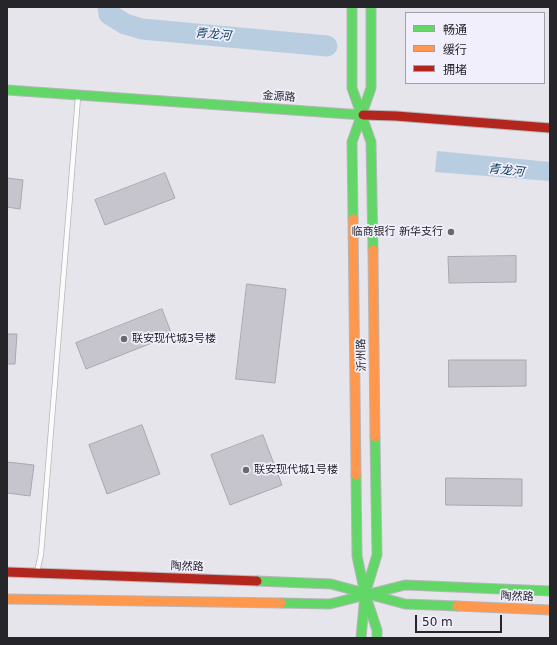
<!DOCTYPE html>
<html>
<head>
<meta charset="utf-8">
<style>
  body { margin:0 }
  #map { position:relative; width:557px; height:645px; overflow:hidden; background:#e6e5eb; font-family:"DejaVu Sans","Noto Sans SC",sans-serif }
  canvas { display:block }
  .frame { position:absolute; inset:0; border:8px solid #26252a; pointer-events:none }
  .legend { position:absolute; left:405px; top:12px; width:140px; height:72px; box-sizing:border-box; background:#f1effc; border:1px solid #a09ea8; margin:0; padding:5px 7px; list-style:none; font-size:12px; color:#26252a }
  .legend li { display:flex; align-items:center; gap:8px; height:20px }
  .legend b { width:20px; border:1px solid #a09ea8 }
  .scale { position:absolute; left:415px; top:615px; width:87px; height:18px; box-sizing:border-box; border:2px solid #26252a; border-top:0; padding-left:5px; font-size:12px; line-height:14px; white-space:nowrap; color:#26252a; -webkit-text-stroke:3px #f1effc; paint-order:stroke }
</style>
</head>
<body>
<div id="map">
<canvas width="557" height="645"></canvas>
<div class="frame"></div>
<ul class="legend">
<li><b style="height:5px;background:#63d668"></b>畅通</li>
<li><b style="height:5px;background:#ff974d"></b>缓行</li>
<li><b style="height:5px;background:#b3261e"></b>拥堵</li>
</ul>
<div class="scale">50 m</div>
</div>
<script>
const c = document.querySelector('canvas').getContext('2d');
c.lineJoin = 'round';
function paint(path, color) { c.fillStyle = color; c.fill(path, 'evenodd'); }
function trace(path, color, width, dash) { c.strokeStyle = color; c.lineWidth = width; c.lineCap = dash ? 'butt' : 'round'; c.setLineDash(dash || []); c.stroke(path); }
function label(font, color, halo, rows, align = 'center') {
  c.font = font + ' "DejaVu Sans","Noto Sans SC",sans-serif'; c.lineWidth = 3.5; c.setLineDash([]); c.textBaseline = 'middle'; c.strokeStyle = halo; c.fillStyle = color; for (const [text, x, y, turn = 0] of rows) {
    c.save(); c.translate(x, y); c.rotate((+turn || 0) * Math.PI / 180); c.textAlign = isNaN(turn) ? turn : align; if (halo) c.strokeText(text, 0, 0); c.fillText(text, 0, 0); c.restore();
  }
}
paint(new Path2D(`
  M437 151 550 162V181L435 172Z`), '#b9cde0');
trace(new Path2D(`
  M108 7 109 14 125 24 142 29 327 46`), '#b9cde0', 21);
const building = new Path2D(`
  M165 173 175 198 105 225 95 200Z
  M7 178 23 180 20 209 7 207Z
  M516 256V282L449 283 448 257Z
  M247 284 286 289 275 383 236 379Z
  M162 309 172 335 86 369 76 343Z
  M7 334H17L15 364H7Z
  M449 360H526V386L449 387Z
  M142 425 160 474 107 494 89 445Z
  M263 435 282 485 230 505 211 455Z
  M7 462 34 465 30 496 7 493Z
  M446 478 522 479V506L446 505Z`);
paint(building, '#c6c5cd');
trace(building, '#a8a8ac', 1);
const lane = new Path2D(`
  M37 572 41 554 78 97`);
const fast = new Path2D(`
  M352 7V88L371 142 373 250
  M7 90 363 115
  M353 219 352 142 371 88V7
  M356 475 357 556 365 594 377 630V638
  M257 581 331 584 405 604 457 606
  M281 603 330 604 405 585 550 591
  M361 638 365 594 377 555 375 437`);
const slow = new Path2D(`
  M353 219 356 475
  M373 250 375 437
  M7 599 281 603
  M457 606 550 610`);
const jam = new Path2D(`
  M363 115 396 116 550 128
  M7 572 257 581`);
trace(lane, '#b6b6ba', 6);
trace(fast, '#b6b6ba', 11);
trace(slow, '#b6b6ba', 11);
trace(jam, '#b6b6ba', 11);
trace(lane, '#fbfbfc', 4.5);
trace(fast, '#63d668', 9);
trace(slow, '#ff974d', 9);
trace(jam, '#b3261e', 9);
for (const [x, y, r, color] of [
  [451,232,4,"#69686e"],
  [124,339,4,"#69686e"],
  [246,470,4,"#69686e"]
]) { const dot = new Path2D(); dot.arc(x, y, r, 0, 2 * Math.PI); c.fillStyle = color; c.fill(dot); trace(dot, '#f1effc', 1.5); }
label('11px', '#26252a', '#f1effc', [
  ["金源路",279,97,4],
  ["沂州路",362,355,-91],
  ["陶然路",187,567,2],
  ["陶然路",517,597,2]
]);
label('11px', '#26252a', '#f1effc', [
  ["临商银行 新华支行",443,232,"right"],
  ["联安现代城3号楼",132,339],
  ["联安现代城1号楼",254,470]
], 'left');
label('italic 12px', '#06395a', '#f1effc', [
  ["青龙河",213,35,5],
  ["青龙河",506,171,6]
]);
</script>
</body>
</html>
